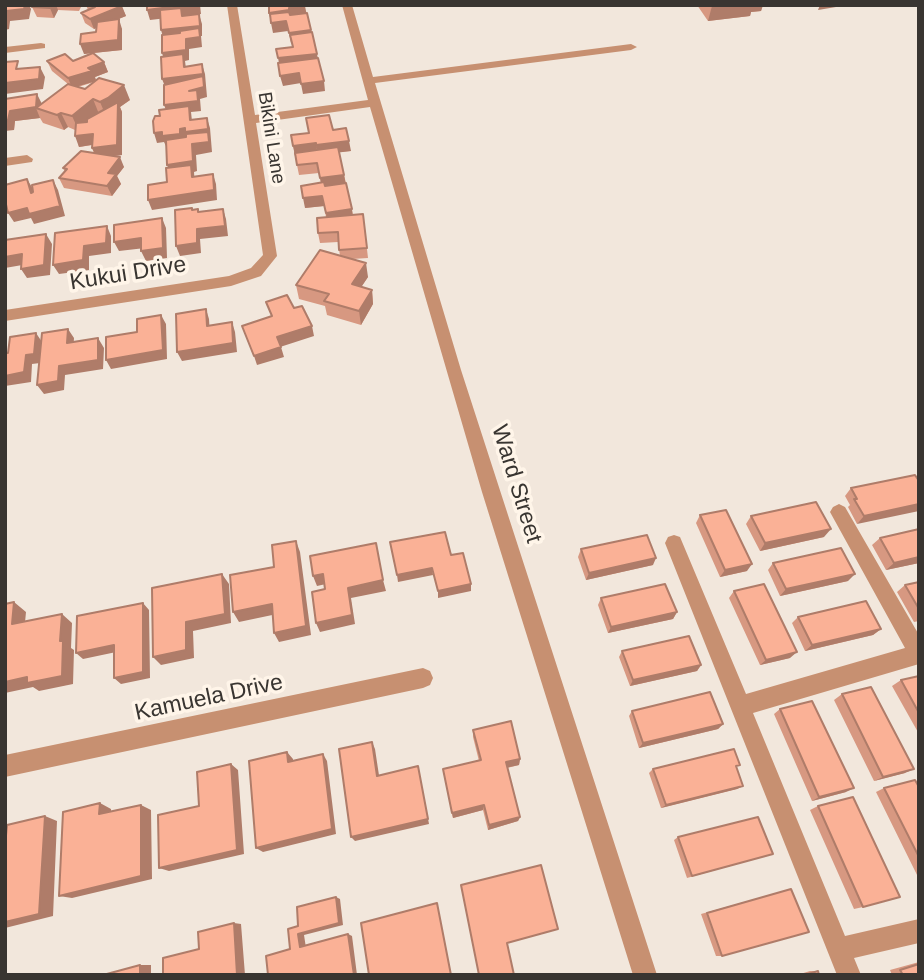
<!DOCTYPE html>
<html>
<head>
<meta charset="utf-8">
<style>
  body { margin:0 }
  #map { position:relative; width:924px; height:980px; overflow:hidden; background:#f2e7dc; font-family:Helvetica,sans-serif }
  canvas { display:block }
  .frame { position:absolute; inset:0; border:7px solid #393531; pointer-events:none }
</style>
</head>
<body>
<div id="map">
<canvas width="924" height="980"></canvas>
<div class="frame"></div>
</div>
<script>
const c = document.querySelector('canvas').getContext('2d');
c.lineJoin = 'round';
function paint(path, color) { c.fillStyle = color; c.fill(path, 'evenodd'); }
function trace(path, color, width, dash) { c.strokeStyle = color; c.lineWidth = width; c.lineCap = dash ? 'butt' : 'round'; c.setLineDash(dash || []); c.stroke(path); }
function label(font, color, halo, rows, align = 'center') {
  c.font = font + ' Helvetica,sans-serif'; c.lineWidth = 7; c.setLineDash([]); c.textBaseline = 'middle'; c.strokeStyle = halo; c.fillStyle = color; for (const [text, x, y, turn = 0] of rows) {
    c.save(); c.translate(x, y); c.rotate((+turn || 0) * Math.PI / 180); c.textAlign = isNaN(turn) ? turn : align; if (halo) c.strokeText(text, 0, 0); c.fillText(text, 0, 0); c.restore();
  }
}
paint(new Path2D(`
  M227 5H237L255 115 368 100 342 5H352L373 77 631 44 637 47 631 50 375 83 461 370 657 975H633L482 492 370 107 256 123 277 256 261 276 231 286 5 321V310L229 276 251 268 263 255Z
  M41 43 45 44V48L5 53V47Z
  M27 155 33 159 32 162 5 166V158Z
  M839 504 845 507 919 635V664L753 713 845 936 919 919V943L854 958 861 975H837L665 543 668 537 674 535 680 537 746 694 905 648 830 512 833 507Z
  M423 668 430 671 433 678 430 685 423 688 5 777V755Z`), '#c79071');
paint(new Path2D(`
  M34 5H82L79 11 58 10 54 18 37 17 32 7Z
  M86 5H121L126 16 116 20 122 29V50L93 53 104 62 108 72 95 77 96 80 130 100 120 107 122 112V155L114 156 124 167 117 176 121 184 112 196 64 188 59 178 65 172 63 168 94 153 92 148V145L79 147 75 130 68 127 64 130 43 123 40 118 15 121 14 130 5 99 42 104 68 84 52 71 47 61H73L92 53 84 54 96 32V28L94 29 85 23 81 13 88 10ZM94 82 85 89 78 87Z
  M697 5H763L761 11 751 12 750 16 708 21Z
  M333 130 351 151 339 152 353 215 363 214 368 258 352 259 368 277 361 287 372 290 373 304 361 325 327 315 325 306 299 299 296 285 340 256 338 242 320 243 318 233 326 217 324 206 305 208 321 183 319 173 299 175 291 135Z
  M915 475 857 524 848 507 850 505 845 496 851 488Z
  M700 515 747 571 720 577 696 523Z
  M751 516 824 537 760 551 746 524Z
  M919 529V563L886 570 872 545 880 538Z
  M581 549 653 565 586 580 578 557Z
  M773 563 848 581 780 596 768 570Z
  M919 582V621L914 622 897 592 905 585Z
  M734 591 790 658 760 665 729 598Z
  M601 598 677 612 673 619 608 633 598 605Z
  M798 617 881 629 873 635 805 651 792 623Z
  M622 651 701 665 697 671 630 686 619 657Z
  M919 676V734L892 686 901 680Z
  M842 694 905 773 874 781 834 700Z
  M780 709 846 792 812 801 774 714Z
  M632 711 723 724 718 729 639 748 629 716Z
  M473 730 520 759 519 765 507 768 520 817 518 821 488 830 483 810 453 818 443 769 479 761 473 737Z
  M653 769 743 786 737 789 661 808 649 773Z
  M919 787V879L876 792 884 788Z
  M818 806 863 907 854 909 810 810Z
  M678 837 773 854 687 878 674 840Z
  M791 889 722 956H716L701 914Z
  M919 962V975H892L890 970Z
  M810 971H818L819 975H797Z`), '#d79881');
paint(new Path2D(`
  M25 5H29L31 9 29 19 10 21 9 29 5 30 6 11Z
  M51 5H56L58 10 54 18 50 8Z
  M200 5 201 14 150 20 147 10 183 6Z
  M722 5H763L761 11 751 12 750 16 708 21 712 6Z
  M820 5H837L836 7 818 10Z
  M122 6 126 16 94 29 90 19Z
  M305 6 307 16 271 22 269 13 289 8Z
  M199 14 202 24V36H201L202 47 189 49V60L185 61 187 76 202 64 205 74 207 97 200 99 201 111 191 112 193 130 168 115 164 105 166 89 162 79 165 63 162 53 186 39 164 40 161 30Z
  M119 19 122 29V50L84 54 80 44Z
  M286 21 288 31 273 33 271 23Z
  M311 30 312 40 291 43 289 33Z
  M317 54 319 64 280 68 278 58Z
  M104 62 108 72 95 77 96 81 72 88 68 78Z
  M40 67 45 77 43 89 5 94V83Z
  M299 73 301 83 283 86 280 76Z
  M324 81 325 91 303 94 301 84Z
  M124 85 130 100 120 107 122 112V155L97 158 92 148 106 116 100 102Z
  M37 94 42 104 36 108 40 118 15 121 14 130 5 131V121L10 111Z
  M93 99 99 114 79 131 72 116Z
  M61 113 68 127 64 130 57 115Z
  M207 118 210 128 212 152 196 155 197 171 194 172 195 187 171 175 167 165 184 144 166 146 164 142 157 143 154 133Z
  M93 134 97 144 79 147 75 136Z
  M349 141 351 151 318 155 316 145Z
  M316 143 317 153 295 156 293 146Z
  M120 157 124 167 117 176 121 184 112 196 107 186 108 173Z
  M213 174 216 184 217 200 152 210 148 200Z
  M344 175 346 185 322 188 320 178Z
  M27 179 33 189 36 203 31 193Z
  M53 180 58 190 65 216 34 224 31 218 14 222 8 213Z
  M322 196 324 206 305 208 303 198Z
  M223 209 226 219 228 236 200 239 201 253 180 256 176 246Z
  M352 209 353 219 327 223 326 213Z
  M162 218 166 228 167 258 146 261 141 251Z
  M107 226 111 236V253L89 256V270L59 274 53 265Z
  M46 234 52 244 50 275 27 278 21 269Z
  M141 238 145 248 119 251 114 242Z
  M22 254 28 264 5 268V257Z
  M366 263 368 277 354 298 352 284Z
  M372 290 373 304 361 325 359 311Z
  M206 309 209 319 210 336 207 326Z
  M161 315 166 324 167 359 111 369 106 360Z
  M232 322 235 332 237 352 182 361 177 352Z
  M312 326 314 336 280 347 277 337Z
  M68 329 74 338 73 353 67 343Z
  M36 333 42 342 40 363 32 364 31 382 5 386V376L26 355Z
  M98 338 104 348 103 369 65 375 64 390 44 394 37 385 59 366Z
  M281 347 284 357 257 365 254 356Z
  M919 504V511L857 524 864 516Z
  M831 529 824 537 760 551 765 543Z
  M296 541 300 552 311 635 279 642 274 633Z
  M919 557V563L886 570 894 563Z
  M656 558 653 565 586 580 589 573Z
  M752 564 747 571 720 577 725 570Z
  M432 568 433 575 398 582 397 575Z
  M222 574 229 584 231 623 193 631 194 658 161 665 153 657 186 622Z
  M323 574 326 584 317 586 313 576Z
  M855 574 848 581 780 596 786 589Z
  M383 580 386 591 351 598 355 624 320 632 316 623 348 588Z
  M471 584V591L438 598V591Z
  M14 602 26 612 24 633 12 624Z
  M143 603 149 610 150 678 121 684 114 678Z
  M272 604 277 614 239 622 233 612Z
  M677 612 673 619 608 633 611 627Z
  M62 614 72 623 71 648 74 650 73 684 39 691 33 687 5 693V682L60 641Z
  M881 629 873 635 805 651 812 645Z
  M114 645 121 651 83 659 76 653Z
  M797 652 790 658 760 665 766 660Z
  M701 665 697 671 630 686 633 680Z
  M723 724 718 729 639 748 643 743Z
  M372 742 375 749 380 782 377 776Z
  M287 752 293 759V769L288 762Z
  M323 754 327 761 336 834 263 852 256 848Z
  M520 759 519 765 505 768 506 762Z
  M231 764 238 770 244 854 169 871 159 868Z
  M418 766 429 824 355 841 351 837Z
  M914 769 905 773 874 781 883 777Z
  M743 786 737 789 661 808 666 805Z
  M854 788 846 792 812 801 819 797Z
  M100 803 111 809V819L99 814Z
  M141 805 151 810 152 879 72 898 59 896Z
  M484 805 483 810 453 818 452 813Z
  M45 816 57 821 53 916 5 928V922Z
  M520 817 518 821 488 830 489 825Z
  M336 897 340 899 343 925 304 935 306 948 300 947 298 934Z
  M234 923 241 924 245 975H237Z
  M348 934 352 936 357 975H354Z
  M140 965H151V975H140Z`), '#af7c69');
const building = new Path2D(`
  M5 5H25L24 9 6 11 5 14Z
  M34 5H51L50 8 32 7Z
  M92 5H121L122 6 90 19 81 13 95 7Z
  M147 5H185L147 10Z
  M269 5H305V6L289 8V10L269 13Z
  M181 8 182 16 199 14 200 26 161 30 160 10Z
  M289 12 290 15 307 13 311 30 289 33 286 21 271 23 270 14Z
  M119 19 118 40 80 44 81 34 96 32 97 22Z
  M199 28 200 37 186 39V50L162 53V35L180 33V31Z
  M312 32 317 54 278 58 276 49 293 47 290 35Z
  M93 53 104 62 88 68 92 71 68 78 47 61 65 54 73 61Z
  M183 54 184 67 202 64 203 74 162 79 161 57Z
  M318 58 324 81 301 84 299 73 280 76 278 63Z
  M18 61 16 69 40 67 39 79 5 83V62Z
  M203 76 204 87 189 91 197 90 198 101 164 105V85Z
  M99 78 124 85 108 98 100 102 93 99 72 116 61 113 57 115 36 108 68 84 85 89Z
  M37 94 36 107 10 111 8 120 5 121V99Z
  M118 102 117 145 92 148 93 134 75 136 76 123 87 122V119Z
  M189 106 190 120 207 118 208 129 185 132V128L180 129V134L162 136V132L154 133 153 121 155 116H160L159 110Z
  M329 115 333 130 346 128 349 141 316 145V143L293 146 291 135 309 133 306 118Z
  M208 132 209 142 192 144 193 161 167 165 166 140 186 137V134Z
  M338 147 344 175 320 178 317 163 297 165 295 153Z
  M81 151 120 157 108 173 116 174 107 186 59 178 67 169 63 168Z
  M191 165 192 177 213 174 214 190 148 200V185L167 182 166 168Z
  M27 179 31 193 33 192 32 185 53 180 60 206 29 214 27 208 8 213 5 200V185Z
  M324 182 325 186 346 183 352 209 326 213 322 196 303 198 301 186Z
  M192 208V210L198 209V212L223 209 225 226 197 229V243L176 246 175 210Z
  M363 214 367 248 339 250 338 232 318 233 317 218Z
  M162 218 163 248 141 251V238L114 242V225Z
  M107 226 106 243 84 246 83 260 53 265 55 233Z
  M46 234 44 265 21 269 22 254 5 257V240Z
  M320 250 366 263 352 284 372 290 359 311 324 301 329 294 296 285Z
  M287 295 294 308 302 306 312 326 277 337 281 347 254 356 242 326 272 316 266 302Z
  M206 309 207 326 232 322 233 343 177 352 176 314Z
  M161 315 163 350 106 360V337L137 332V319Z
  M68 329 67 343 98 338V360L59 366 58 381 37 385 42 333Z
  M36 333 34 354 26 355 24 372 5 376V353H8L10 337Z
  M915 475 919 481V504L864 516 854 499H857L851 488Z
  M816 502 831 529 765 543 751 516Z
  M726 510 752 564 725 570 700 515Z
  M919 529V557L894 563 880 538Z
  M445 532 451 555 463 553 471 584 438 591 432 568 397 575 390 542Z
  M647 535 656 558 589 573 581 549Z
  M296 541 306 626 274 633 272 604 233 612 230 575 274 567 272 545Z
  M376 543 383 580 348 588 352 615 316 623 312 592 325 589 323 574 313 576 310 556Z
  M841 548 855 574 786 589 773 563Z
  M222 574 225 614 186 622V650L153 657 152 588Z
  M919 582V609L905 585Z
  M665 584 677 612 611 627 601 598Z
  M764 584 797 652 766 660 734 591Z
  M866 601 881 629 812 645 798 617Z
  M14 602 12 624 62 614 60 641H63L62 676 27 683V677L5 682V604Z
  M143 603V672L114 678V645L76 653 77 616Z
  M689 636 701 665 633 680 622 651Z
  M919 676V713L901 680Z
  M871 687 914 769 883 777 842 694Z
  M710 692 723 724 643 743 632 711Z
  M812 701 854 788 819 797 780 709Z
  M511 721 520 759 506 762 520 817 489 825 484 805 452 813 443 769 481 760 473 730Z
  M372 742 377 776 418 766 428 819 351 837 339 749Z
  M734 749 740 765 736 766 743 786 666 805 653 769Z
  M287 752 288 762 323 754 332 829 256 848 249 761Z
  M231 764 237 850 159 868 158 815 199 806 197 772Z
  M915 780 919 787V857L884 788Z
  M853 797 900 897 863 907 818 806Z
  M100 803 99 814 141 805V876L59 896 63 812Z
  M45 816 39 914 5 922V846L7 825Z
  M758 817 773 854 692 876 678 837Z
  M541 865 558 929 507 943 514 975H479L461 885Z
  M791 889 809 932 722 956 707 913Z
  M336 897 339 923 298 934 300 947 348 934 354 975H268L266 956 290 949 288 929 298 926 297 907Z
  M437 903 451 975H369L361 923Z
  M234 923 237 975H163V958L199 949 198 932Z
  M919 964V975H903L900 970Z
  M140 965V975H103Z
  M818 971 819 975H805Z`);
paint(building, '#fab196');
trace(building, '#af7c69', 2);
label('19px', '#393531', '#fff5e9', [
  ["Bikini Lane",271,138,81]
]);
label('23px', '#393531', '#fff5e9', [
  ["Kukui Drive",128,274,-9],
  ["Ward Street",516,484,73],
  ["Kamuela Drive",209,698,-12]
]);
</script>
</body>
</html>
